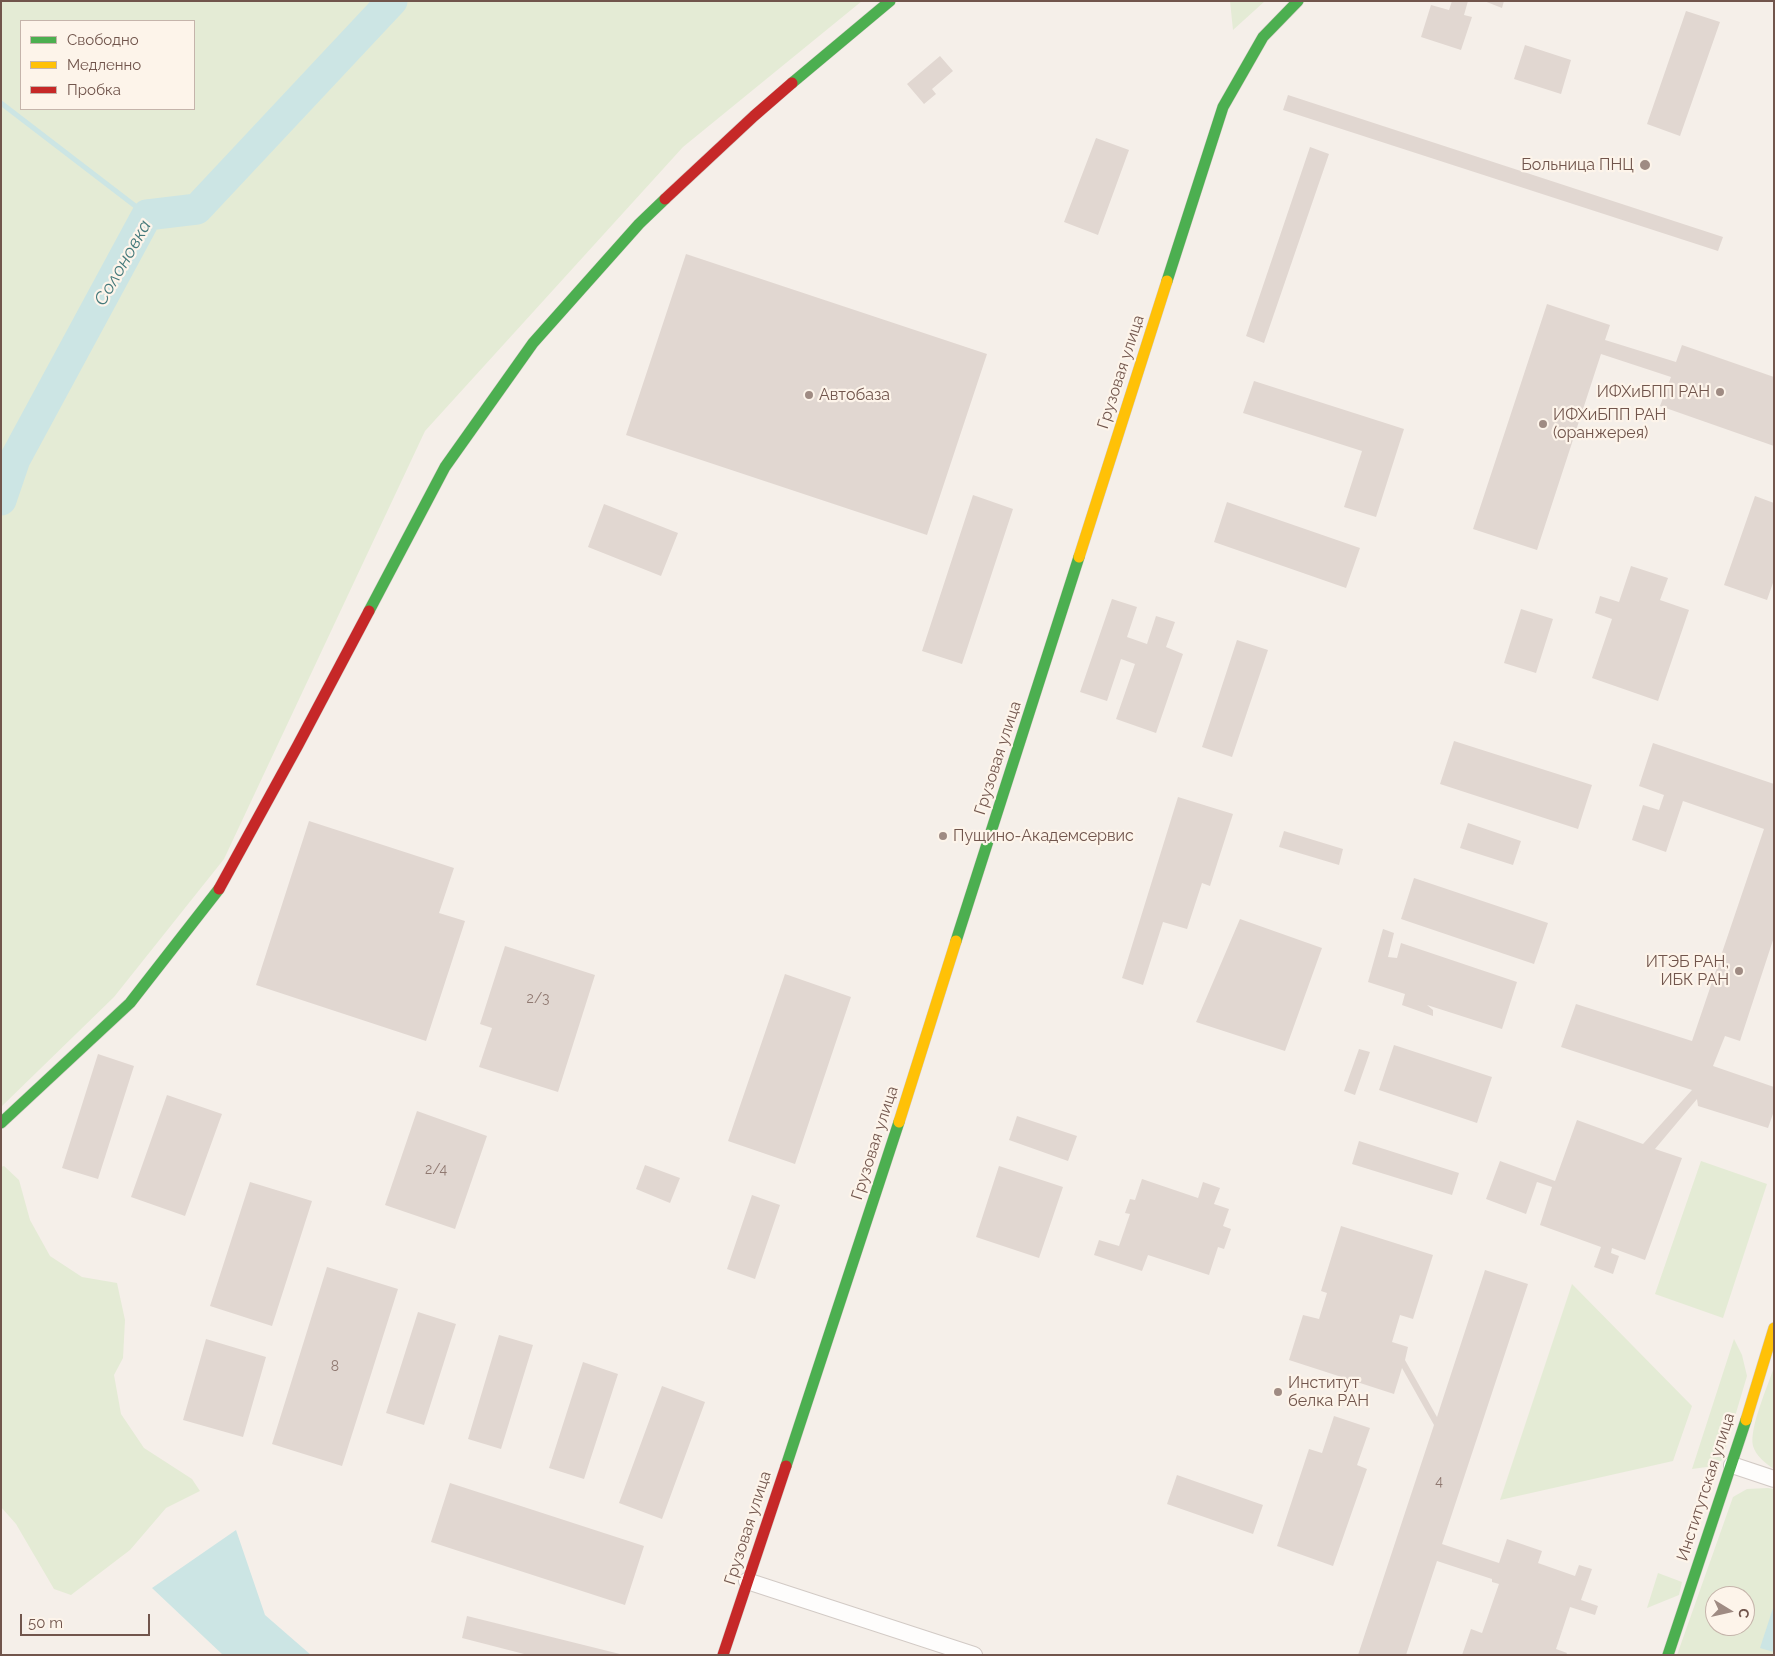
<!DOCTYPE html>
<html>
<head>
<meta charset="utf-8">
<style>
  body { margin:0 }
  #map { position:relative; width:1775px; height:1656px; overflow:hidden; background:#f5efe9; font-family:Raleway,sans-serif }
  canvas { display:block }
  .frame { position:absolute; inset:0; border:2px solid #71554c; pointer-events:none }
  .legend { position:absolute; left:20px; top:20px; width:175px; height:90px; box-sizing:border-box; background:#fdf4ea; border:1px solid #c5b4ab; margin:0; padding:6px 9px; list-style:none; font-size:15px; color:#71554c }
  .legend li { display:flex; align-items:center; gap:10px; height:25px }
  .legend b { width:25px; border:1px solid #c5b4ab }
  .north { position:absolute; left:1705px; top:1586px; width:50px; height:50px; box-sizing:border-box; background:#fdf4ea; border:1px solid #c5b4ab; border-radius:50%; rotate:99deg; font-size:14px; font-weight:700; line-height:20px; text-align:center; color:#71554c }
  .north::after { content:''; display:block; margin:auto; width:18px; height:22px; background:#9f8b83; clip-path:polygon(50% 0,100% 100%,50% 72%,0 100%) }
  .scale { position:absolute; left:20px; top:1614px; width:130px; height:22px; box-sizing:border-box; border:2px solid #71554c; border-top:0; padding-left:6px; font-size:15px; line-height:18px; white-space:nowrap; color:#71554c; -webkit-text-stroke:4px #fdf4ea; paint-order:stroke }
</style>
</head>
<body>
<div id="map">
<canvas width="1775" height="1656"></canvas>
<div class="frame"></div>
<ul class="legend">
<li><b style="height:6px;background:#4caf50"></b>Свободно</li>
<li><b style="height:6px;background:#ffc107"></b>Медленно</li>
<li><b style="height:6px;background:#c62828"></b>Пробка</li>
</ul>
<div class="north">С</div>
<div class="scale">50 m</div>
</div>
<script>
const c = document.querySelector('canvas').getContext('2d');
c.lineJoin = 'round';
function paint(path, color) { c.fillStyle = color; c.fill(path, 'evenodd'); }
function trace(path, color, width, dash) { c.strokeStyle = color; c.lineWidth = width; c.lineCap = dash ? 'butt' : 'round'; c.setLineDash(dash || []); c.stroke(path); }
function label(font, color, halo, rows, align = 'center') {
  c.font = font + ' Raleway,sans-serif'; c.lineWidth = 4.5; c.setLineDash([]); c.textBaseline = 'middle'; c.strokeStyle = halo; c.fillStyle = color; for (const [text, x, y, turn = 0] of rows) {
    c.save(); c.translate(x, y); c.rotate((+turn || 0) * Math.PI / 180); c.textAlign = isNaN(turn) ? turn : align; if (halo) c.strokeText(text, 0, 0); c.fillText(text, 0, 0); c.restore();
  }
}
paint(new Path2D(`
  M1 1H862L683 147 425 431 224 859 114 997 1 1107ZM21 21H194V109H21Z
  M1230 1H1265L1233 30Z
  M1701 1161 1767 1184 1723 1318 1655 1294Z
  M4 1166 19 1180 30 1220 50 1256 82 1277 117 1283 125 1320 123 1358 114 1375 121 1414 144 1448 192 1479 200 1491 166 1508 130 1550 71 1595 54 1589 16 1524 1 1507V1167Z
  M1572 1284 1692 1406 1673 1461 1500 1500Z
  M1734 1339 1742 1355 1747 1376 1722 1460 1714 1466 1692 1469Z
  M1774 1367V1469C1765 1463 1756 1456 1753 1446 1749 1428 1768 1386 1774 1367Z
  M1768 1488 1774 1489V1655H1677L1733 1497 1747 1489ZM1715 1596H1745V1626H1715Z
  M1658 1573 1682 1582 1679 1595 1647 1608Z`), '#e4ebd5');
paint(new Path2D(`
  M236 1530 265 1615 311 1655H223L152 1588Z
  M1774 1605V1652L1760 1648Z`), '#cce5e4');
trace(new Path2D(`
  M1 103 147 215`), '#cce5e4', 5);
trace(new Path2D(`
  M1 500 15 459 147 215 197 209 392 1`), '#cce5e4', 31);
paint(new Path2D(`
  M1452 1H1468L1464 15 1472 17 1461 50 1421 37 1431 5 1449 10Z
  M1484 1H1504L1502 8Z
  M1686 11 1720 22 1680 136 1647 124Z
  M1525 45 1571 60 1561 94 1514 79Z
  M940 56 953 71 932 89 936 94 924 104 907 84Z
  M1288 95 1723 237 1718 251 1283 110Z
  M1096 138 1129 150 1098 235 1064 222Z
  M1310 147 1329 154 1264 343 1246 336Z
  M686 254 987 354 927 535 626 435Z
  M1547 304 1610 325 1605 340 1676 362 1682 345 1774 377V446L1660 406 1671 377 1601 354 1537 550 1473 529Z
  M1254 381 1404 429 1376 517 1344 507 1362 451 1243 413Z
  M973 495 1013 509 962 664 922 651Z
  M1755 496 1774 503V580L1767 600 1724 585Z
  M1227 502 1360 548 1346 588 1214 542Z
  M604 504 678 533 661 576 588 547Z
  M1631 566 1668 578 1660 600 1689 610 1658 701 1592 678 1612 619 1595 613 1600 596 1619 602Z
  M1112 599 1137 607 1127 637 1147 644 1156 616 1175 622 1166 647 1183 654 1156 733 1116 719 1135 664 1121 659 1107 701 1080 692Z
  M1521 609 1553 619 1536 673 1504 663Z
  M1237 640 1268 650 1232 757 1202 747Z
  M1454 741 1592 785 1578 829 1440 784Z
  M1653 743 1774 784V937L1740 1041 1725 1036 1713 1066 1774 1087V1111L1768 1128 1698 1106 1697 1099 1655 1149 1682 1158 1645 1260 1612 1248 1611 1253 1619 1256 1613 1274 1594 1267 1601 1247 1540 1225 1552 1187 1537 1182 1526 1214 1486 1199 1500 1161 1555 1181 1577 1120 1643 1144 1692 1090 1561 1047 1576 1004 1692 1041 1764 829 1683 801 1666 852 1632 840 1643 805 1659 810 1664 795 1639 786Z
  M1178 797 1233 814 1210 886 1202 883 1187 929 1163 922 1143 985 1122 978Z
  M309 821 454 868 439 913 465 921 426 1041 256 985Z
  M1468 823 1521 841 1513 865 1460 848Z
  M1284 831 1343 849 1339 865 1279 847Z
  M1414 878 1548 923 1534 964 1401 919Z
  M1240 919 1322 948 1285 1051 1196 1022Z
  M1383 929 1394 933 1388 957 1397 958 1401 943 1517 982 1502 1029 1427 1005 1433 1010V1016L1402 1005 1405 994 1368 982Z
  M505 946 595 975 558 1092 479 1067 492 1028 480 1024Z
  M785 974 851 997 795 1164 728 1141Z
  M1394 1045 1492 1077 1477 1123 1379 1090Z
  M1359 1049 1370 1052 1355 1095 1344 1091Z
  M98 1054 134 1066 98 1179 62 1168Z
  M167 1095 222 1114 185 1216 131 1197Z
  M417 1111 487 1136 455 1229 385 1205Z
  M1017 1116 1077 1136 1068 1161 1009 1140Z
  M1359 1141 1459 1173 1452 1195 1352 1164Z
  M645 1165 680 1178 670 1203 636 1189Z
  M999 1166 1063 1187 1039 1258 976 1237Z
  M1142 1179 1198 1198 1203 1182 1220 1188 1214 1204 1229 1209 1223 1226 1231 1229 1224 1249 1218 1247 1209 1275 1148 1255 1142 1271 1094 1255 1099 1240 1119 1246 1130 1214 1125 1213 1130 1199 1135 1200Z
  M250 1182 312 1201 272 1326 210 1306Z
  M752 1195 780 1205 755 1279 727 1269Z
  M1341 1226 1433 1255 1413 1319 1400 1315 1392 1342 1408 1347 1405 1360 1437 1417 1485 1270 1528 1284 1442 1544 1499 1563 1507 1539 1542 1551 1538 1563 1575 1576 1579 1565 1592 1569 1581 1600 1598 1606 1595 1615 1570 1607 1556 1649 1567 1653 1566 1655H1462L1471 1629 1482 1633 1499 1584 1492 1582V1579L1437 1561 1406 1655H1358L1434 1425 1402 1368 1394 1394 1289 1360 1303 1315 1319 1319 1327 1293 1321 1291Z
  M327 1267 398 1289 342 1466 272 1444Z
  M418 1312 456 1324 424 1425 386 1413Z
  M499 1335 533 1345 501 1449 468 1439Z
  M206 1339 266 1357 243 1437 183 1420Z
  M583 1362 618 1374 584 1479 549 1468Z
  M662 1386 705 1402 662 1519 619 1503Z
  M1334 1416 1370 1428 1357 1465 1367 1469 1333 1566 1277 1546 1309 1449 1322 1453Z
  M1177 1475 1263 1505 1253 1534 1167 1504Z
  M450 1483 644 1546 625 1605 431 1542Z
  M467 1616 620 1654 619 1655H528L462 1638Z`), '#e1d7d1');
const street = new Path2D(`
  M1732 1465 1774 1479
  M747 1581 974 1655`);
const fast = new Path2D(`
  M792 83 890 1
  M1167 281 1223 107 1263 37 1298 1
  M369 611 445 467 533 343 639 224 665 199
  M956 941 1079 557
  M1 1123 130 1003 219 889
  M786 1466 899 1122
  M1668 1655 1746 1420`);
const slow = new Path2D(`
  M1079 557 1167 281
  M899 1122 956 941
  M1746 1420 1774 1328`);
const jam = new Path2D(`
  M665 199 754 116 792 83
  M219 889 298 745 369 611
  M723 1655 786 1466`);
trace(street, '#d2cac5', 18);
trace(fast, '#d4cbc6', 12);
trace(slow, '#d4cbc6', 12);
trace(jam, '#d4cbc6', 12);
trace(street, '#fefdfc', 16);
trace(fast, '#4caf50', 11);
trace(slow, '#ffc107', 11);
trace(jam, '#c62828', 11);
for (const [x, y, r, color] of [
  [1645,165,6,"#9f8b83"],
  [1720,392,5,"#9f8b83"],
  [809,395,5,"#9f8b83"],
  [1543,424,5,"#9f8b83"],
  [943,836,5,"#9f8b83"],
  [1739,971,5,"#9f8b83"],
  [1278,1392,5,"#9f8b83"]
]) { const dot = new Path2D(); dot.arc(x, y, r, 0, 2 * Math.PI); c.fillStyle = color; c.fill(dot); trace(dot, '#fdf4ea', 2); }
label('14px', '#8f7870', null, [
  ["2/3",538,999],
  ["2/4",436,1170],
  ["8",335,1367],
  ["4",1439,1482]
]);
label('16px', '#71554c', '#fdf4ea', [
  ["Больница ПНЦ",1634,165,"right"],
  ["ИФХиБПП РАН",1710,392,"right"],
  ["Автобаза",819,395],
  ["ИФХиБПП РАН",1553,415],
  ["(оранжерея)",1553,433],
  ["Пущино-Академсервис",953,836],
  ["ИТЭБ РАН,",1729,962,"right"],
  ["ИБК РАН",1729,980,"right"],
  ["Институт",1288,1383],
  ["белка РАН",1288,1401]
], 'left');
label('16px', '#71554c', '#fdf4ea', [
  ["Грузовая улица",1121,372,-72],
  ["Грузовая улица",998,758,-72],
  ["Грузовая улица",875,1143,-72],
  ["Институтская улица",1706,1487,-72],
  ["Грузовая улица",748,1528,-72]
]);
label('italic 18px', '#44797b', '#fdf4ea', [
  ["Солоновка",123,263,-60]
]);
</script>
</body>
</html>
